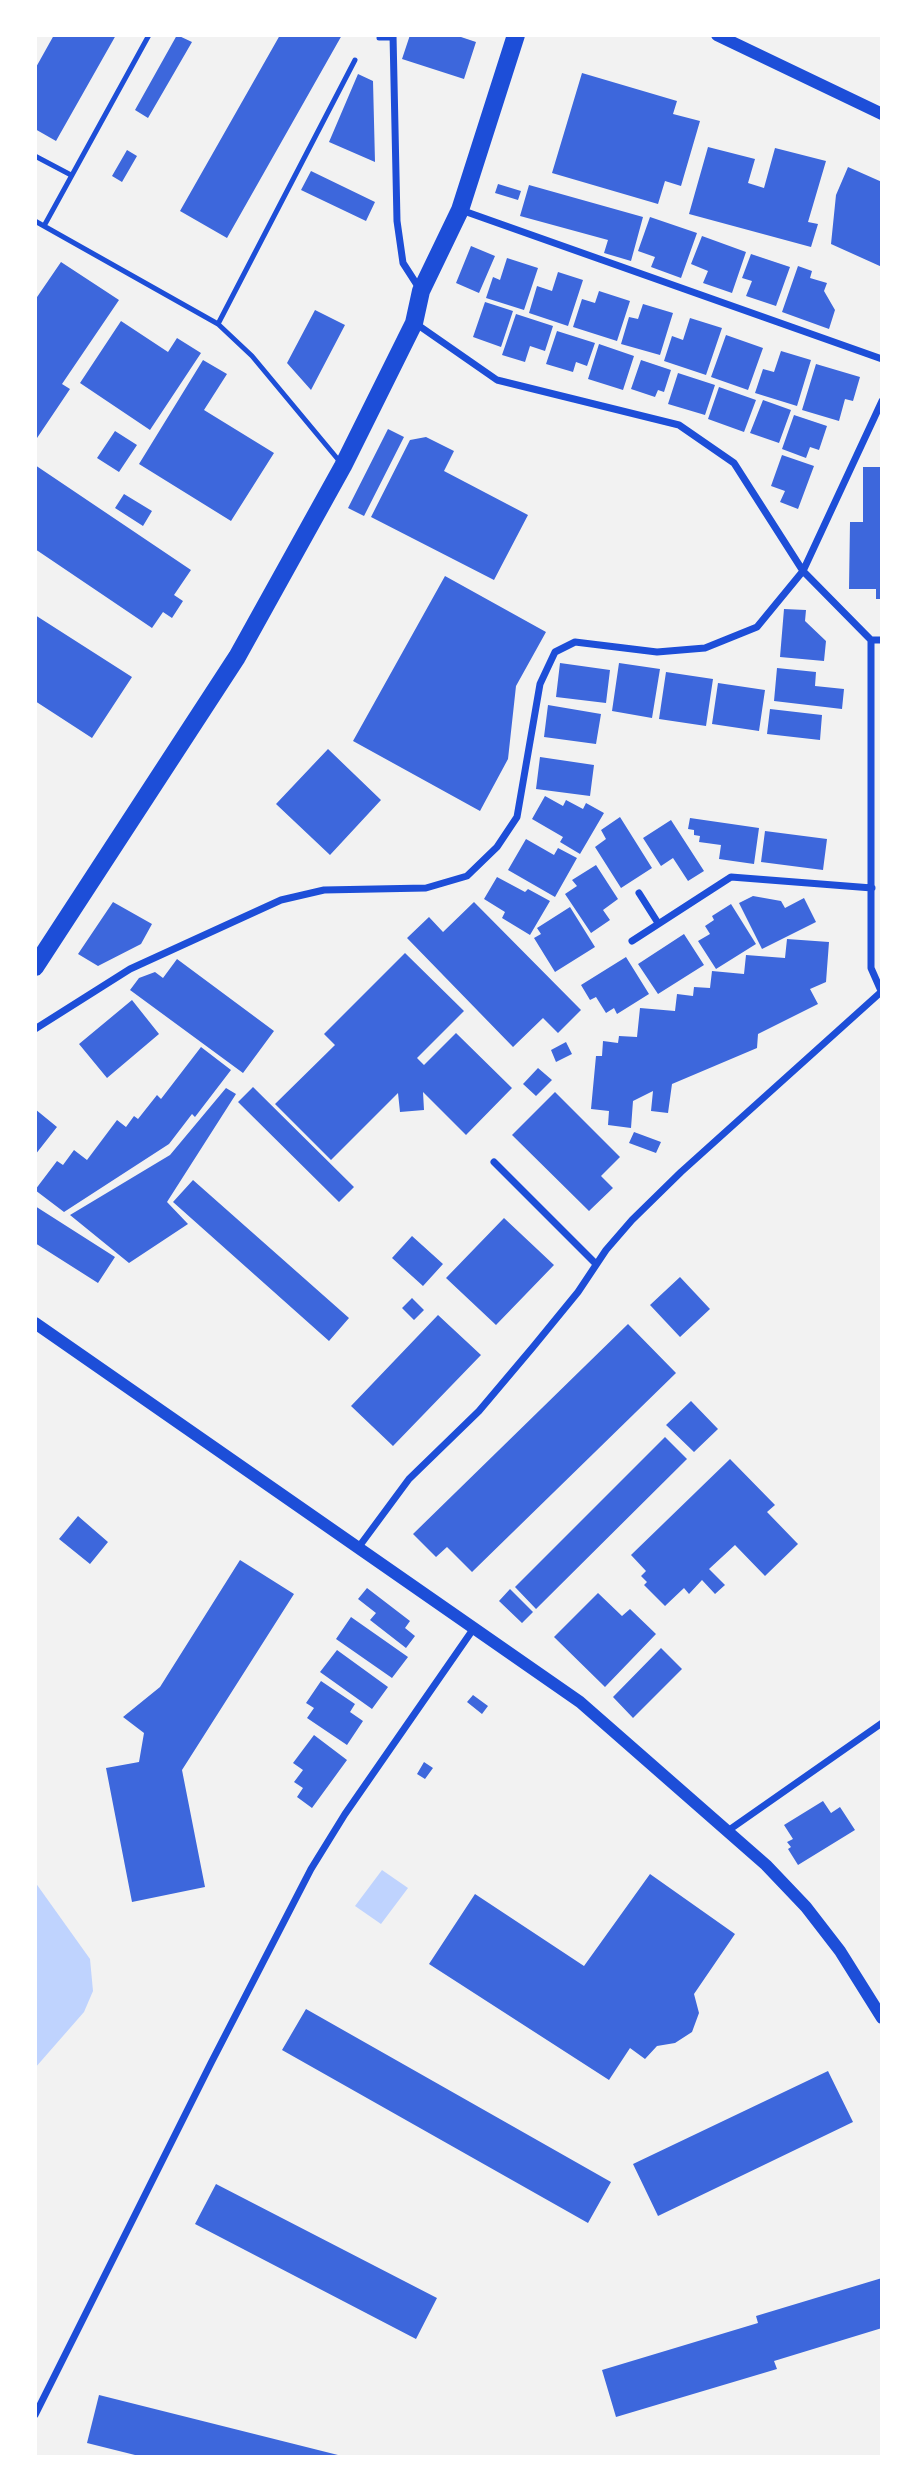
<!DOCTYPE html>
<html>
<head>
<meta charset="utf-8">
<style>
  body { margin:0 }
  #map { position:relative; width:917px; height:2492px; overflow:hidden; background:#f2f2f2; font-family:Ubuntu,sans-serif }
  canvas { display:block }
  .frame { position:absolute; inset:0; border:37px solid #fff; pointer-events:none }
</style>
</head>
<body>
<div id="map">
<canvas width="917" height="2492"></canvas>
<div class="frame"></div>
</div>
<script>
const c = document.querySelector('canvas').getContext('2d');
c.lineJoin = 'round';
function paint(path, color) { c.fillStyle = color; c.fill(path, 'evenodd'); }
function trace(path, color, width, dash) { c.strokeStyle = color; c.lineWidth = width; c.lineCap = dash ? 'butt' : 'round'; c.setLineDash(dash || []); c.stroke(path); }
paint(new Path2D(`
  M382 1870 408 1888 381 1924 355 1906Z
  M35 1882 90 1959 93 1991 84 2012 35 2068Z`), '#bfd3fe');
paint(new Path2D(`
  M54 35H116L56 141 35 129V69Z
  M177 35 192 42 148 118 135 110Z
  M280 35H342L227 238 180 211Z
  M410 35H455L476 42 464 79 402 59Z
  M582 73 677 101 673 114 700 121 681 186 665 181 658 204 552 173Z
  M358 74 373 81 375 162 329 142Z
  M708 147 755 159 748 183 764 188 775 148 826 161 808 222 818 224 811 247 689 214Z
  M127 150 137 156 122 182 112 176Z
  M848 167 882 182V267L831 244 836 195Z
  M311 171 375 202 366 221 301 190Z
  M498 184 521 191 518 200 495 193Z
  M529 185 643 217 631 261 604 253 608 240 520 216Z
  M650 217 697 233 681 278 651 267 655 257 638 251Z
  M702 236 746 252 732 293 703 283 708 271 691 264Z
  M471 246 495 256 479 293 456 283Z
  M751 254 790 267 776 306 746 296 752 281 742 278Z
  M507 258 538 268 524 310 486 298 493 277 500 280Z
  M61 262 119 300 62 384 70 389 35 441V300Z
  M798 266 812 271 810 278 827 283 824 291 835 310 829 329 782 312Z
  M558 272 583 280 568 326 529 313 537 286 552 291Z
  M599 291 630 301 617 341 573 327 582 299 595 303Z
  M485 302 513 311 501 347 473 337Z
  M643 304 673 313 660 355 621 344 629 317 638 319Z
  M315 310 345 325 311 390 287 363Z
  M516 314 553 326 545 351 530 346 525 362 502 355Z
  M690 318 722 328 706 375 664 361 672 336 683 340Z
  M121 321 168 352 177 338 201 353 150 430 80 383Z
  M557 331 595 343 587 366 576 362 573 372 546 364Z
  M726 335 763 348 748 390 711 377Z
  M599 344 634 356 623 390 588 379Z
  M781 351 811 360 797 406 755 393 763 369 774 372Z
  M203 360 227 374 204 410 274 453 231 521 139 464Z
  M641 360 671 370 664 392 658 390 655 397 631 389Z
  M816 364 860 377 853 401 845 399 839 421 802 410Z
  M678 373 715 385 705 415 668 404Z
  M719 387 756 400 744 432 708 419Z
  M763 400 791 410 779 443 750 433Z
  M794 415 827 426 819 450 810 447 806 458 782 449Z
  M388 429 404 437 364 516 348 508Z
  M115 431 137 445 119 472 97 458Z
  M426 437 454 451 444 471 528 515 494 580 371 517 410 440Z
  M782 455 814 466 798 509 780 502 785 491 771 486Z
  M35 465 191 570 174 595 183 601 172 618 163 612 152 628 35 549Z
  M863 467H882V599H876V589H849L850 522H863Z
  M124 494 152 511 143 526 115 508Z
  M445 576 546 632 516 686 508 759 480 811 353 741Z
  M784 609 806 610 805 621 826 641 824 661 780 657Z
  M35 615 132 677 92 738 35 701Z
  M560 663 610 670 606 703 556 697Z
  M619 663 660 669 652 718 612 711Z
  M777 668 816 672 815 686 844 689 842 709 774 701Z
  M666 672 713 679 706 726 659 719Z
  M718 683 765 690 759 731 712 724Z
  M548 705 601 714 596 744 544 737Z
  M770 709 822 715 820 740 767 734Z
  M328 749 381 800 330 855 276 804Z
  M540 757 594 765 590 796 536 789Z
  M545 796 563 806 566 800 583 809 586 803 604 813 580 854 560 842 563 837 532 819Z
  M620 817 652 868 621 888 595 847 606 839 601 830Z
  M690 818 759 828 754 864 719 859 721 845 699 842 700 836 694 835V830L688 829Z
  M671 820 704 871 688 881 673 858 661 866 643 838Z
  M765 831 827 839 823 870 761 862Z
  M526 839 554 855 558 848 577 858 555 897 508 870Z
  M596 865 618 899 603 910 610 920 591 933 565 894 577 886 572 880Z
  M497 877 525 892 528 889 550 901 530 935 502 918 505 912 484 899Z
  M753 896 781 901 785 908 804 898 816 922 762 949 739 903Z
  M113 902 152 924 141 944 98 966 78 954Z
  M474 902 581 1010 558 1033 543 1018 513 1047 407 938 429 917 443 932Z
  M731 904 756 944 716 969 698 941 710 934 705 926 714 920 712 916Z
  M570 907 595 947 555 972 534 938 541 934 537 928Z
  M684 934 704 965 658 994 638 964Z
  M787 939 829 942 826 982 810 989 818 1004 758 1034 757 1048 672 1084 668 1113 651 1111 653 1091 633 1101 631 1128 608 1125 609 1111 591 1109 596 1056H602L603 1041 618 1043 619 1036 637 1037 640 1008 675 1011 677 994 693 996 694 987 710 988 712 971 744 974 746 955 785 958Z
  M405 953 464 1011 417 1058 424 1065 456 1033 512 1088 466 1135 423 1092 424 1110 400 1112 398 1093 331 1160 275 1104 335 1045 324 1034Z
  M626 957 649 994 617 1014 614 1008 606 1013 596 997 590 1000 581 985Z
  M177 959 274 1031 243 1073 130 990 139 978 155 972 163 978Z
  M132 1000 159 1034 107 1078 79 1044Z
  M566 1042 572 1054 556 1062 551 1050Z
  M201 1047 231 1070 195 1117 192 1114 169 1144 64 1212 35 1190 57 1161 63 1165 74 1150 87 1160 117 1120 126 1127 134 1116 138 1119 157 1095 161 1099Z
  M538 1068 552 1080 536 1096 523 1084Z
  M253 1087 354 1187 339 1202 238 1102Z
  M226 1088 236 1094 167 1202 188 1224 129 1263 70 1215 170 1155Z
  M555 1092 620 1157 601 1176 613 1188 589 1211 512 1135Z
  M35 1109 57 1127 35 1155Z
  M634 1132 661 1142 656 1153 629 1143Z
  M193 1180 349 1318 329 1341 173 1202Z
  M35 1206 115 1257 98 1283 35 1243Z
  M504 1218 554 1265 496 1325 446 1278Z
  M412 1236 443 1264 423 1286 392 1258Z
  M680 1277 710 1309 680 1337 650 1305Z
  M412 1298 424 1310 414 1320 402 1308Z
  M438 1315 481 1355 393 1446 351 1406Z
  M628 1324 676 1373 472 1572 447 1547 436 1557 413 1534Z
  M691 1401 718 1429 694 1452 666 1425Z
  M665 1437 687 1459 536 1609 515 1587Z
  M730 1459 775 1505 767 1512 798 1544 765 1576 735 1545 709 1569 725 1585 715 1594 702 1580 689 1594 684 1588 665 1606 644 1585 647 1582 641 1576 646 1571 631 1555Z
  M78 1516 108 1542 90 1564 59 1539Z
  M240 1560 294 1594 182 1770 205 1887 132 1902 106 1768 139 1762 144 1733 123 1717 160 1687Z
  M367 1588 410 1621 405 1628 415 1636 406 1648 370 1620 376 1613 358 1599Z
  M510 1589 533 1612 522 1623 499 1601Z
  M598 1593 622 1616 630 1609 656 1634 605 1687 554 1637Z
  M351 1617 408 1657 392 1678 336 1639Z
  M661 1648 682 1669 633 1718 613 1697Z
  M337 1650 388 1687 372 1709 320 1672Z
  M321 1681 355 1704 350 1712 363 1721 347 1745 307 1718 314 1708 306 1703Z
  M473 1695 488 1706 482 1714 467 1702Z
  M314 1735 347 1760 312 1808 297 1797 303 1788 294 1782 303 1770 293 1763Z
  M424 1762 433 1768 425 1779 417 1774Z
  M823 1801 831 1813 840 1807 855 1830 798 1865 788 1849 791 1847 787 1842 793 1839 784 1825Z
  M650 1874 735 1934 694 1994 699 2013 692 2032 675 2043 657 2046 645 2059 630 2048 609 2080 429 1964 475 1894 584 1966Z
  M306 2009 611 2182 588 2223 282 2050Z
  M828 2071 853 2122 658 2216 633 2164Z
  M216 2184 437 2298 416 2339 195 2224Z
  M882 2278V2328L774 2361 777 2369 616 2417 602 2370 758 2323 756 2316Z
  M99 2395 338 2455 337 2457H143L87 2443Z`), '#3d67dc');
trace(new Path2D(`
  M379 38H391
  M35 156 71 175
  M35 221 218 324 252 356 341 463
  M44 226 149 35
  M218 324 355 60`), '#1d4ed8', 5);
trace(new Path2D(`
  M393 35 397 221 403 263 421 291
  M461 210 882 359
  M415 323 497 380 679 425 734 463 803 571 871 640H882
  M871 640V968L882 993
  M639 893 658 923
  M632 941 731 877 872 888
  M35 1029 130 969 281 900 324 890 426 888 467 876 497 847 517 817 540 684 555 652 575 642 657 652 705 648 757 627 803 571 882 401
  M494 1162 596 1264
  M358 1548 409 1479 479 1411 533 1347 578 1292 606 1250 632 1220 681 1172 881 992
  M729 1830 882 1723
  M35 2415 211 2063 311 1869 345 1814 474 1628`), '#1d4ed8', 7);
trace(new Path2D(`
  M717 35 882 114
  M35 1323 580 1702 766 1865 806 1907 840 1951 882 2018`), '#1d4ed8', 12);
trace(new Path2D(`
  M35 967 237 657 343 466 414 323 421 291 460 210 516 35`), '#1d4ed8', 18);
</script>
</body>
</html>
